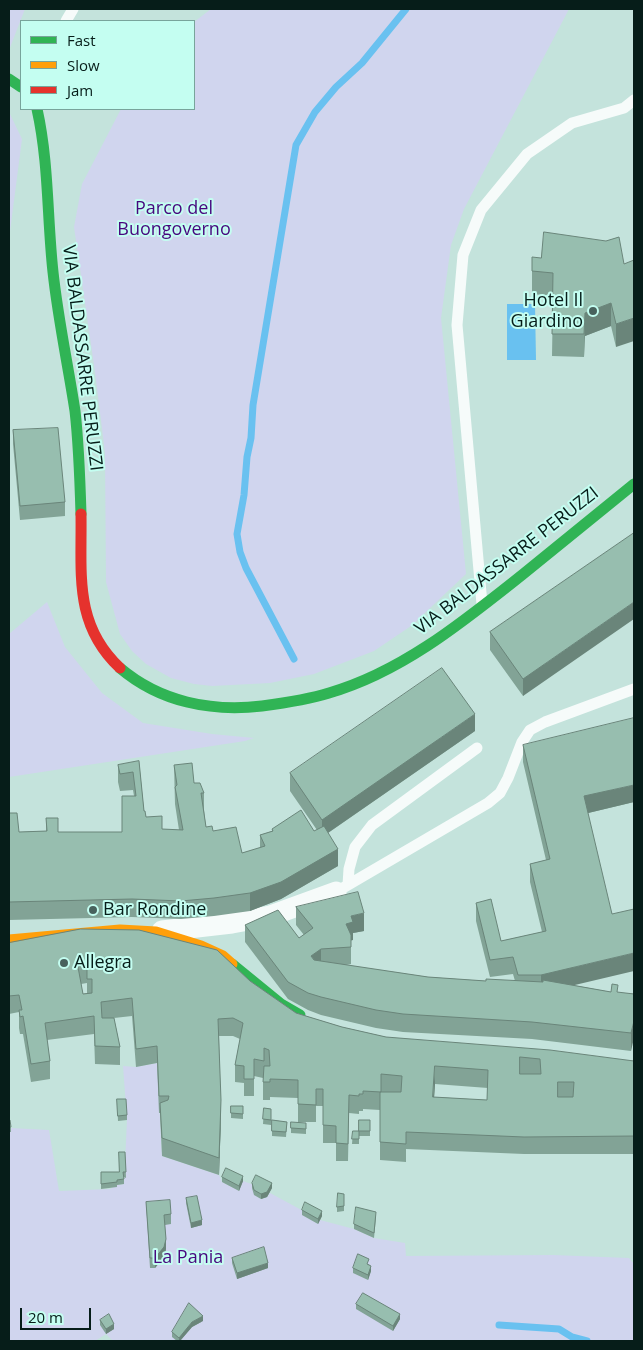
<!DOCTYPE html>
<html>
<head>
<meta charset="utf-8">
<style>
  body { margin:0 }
  #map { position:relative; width:643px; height:1350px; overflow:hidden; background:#c4e3dc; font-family:"Open Sans",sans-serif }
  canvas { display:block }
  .frame { position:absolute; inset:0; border:10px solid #061d19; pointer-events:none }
  .legend { position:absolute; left:20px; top:20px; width:175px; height:90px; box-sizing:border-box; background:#c4fef1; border:1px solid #78a49b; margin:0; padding:6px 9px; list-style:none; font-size:15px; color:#061d19 }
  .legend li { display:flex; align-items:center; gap:10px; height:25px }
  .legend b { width:25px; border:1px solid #78a49b }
  .scale { position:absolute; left:20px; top:1308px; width:71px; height:22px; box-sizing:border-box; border:2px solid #061d19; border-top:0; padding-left:6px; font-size:15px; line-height:18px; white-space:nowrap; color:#061d19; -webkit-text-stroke:4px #c4fef1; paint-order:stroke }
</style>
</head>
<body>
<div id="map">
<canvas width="643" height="1350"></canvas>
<div class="frame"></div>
<ul class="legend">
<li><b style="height:6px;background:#30b455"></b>Fast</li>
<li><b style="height:6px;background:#ff9f0a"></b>Slow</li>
<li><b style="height:6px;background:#e5322d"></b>Jam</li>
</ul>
<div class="scale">20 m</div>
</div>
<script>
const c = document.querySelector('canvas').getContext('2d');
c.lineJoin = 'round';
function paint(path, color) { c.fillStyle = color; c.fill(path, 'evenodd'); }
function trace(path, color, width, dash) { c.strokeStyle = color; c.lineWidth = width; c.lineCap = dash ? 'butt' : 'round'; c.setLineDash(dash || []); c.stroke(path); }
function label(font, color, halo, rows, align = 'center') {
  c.font = font + ' "Open Sans",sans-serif'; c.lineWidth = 4; c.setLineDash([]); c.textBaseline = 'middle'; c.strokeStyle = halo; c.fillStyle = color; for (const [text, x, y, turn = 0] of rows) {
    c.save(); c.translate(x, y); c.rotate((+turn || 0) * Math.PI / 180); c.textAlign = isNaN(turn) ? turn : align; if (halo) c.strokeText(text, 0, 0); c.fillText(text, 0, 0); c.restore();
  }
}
paint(new Path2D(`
  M9 9H25L9 50Z
  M211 9H569L464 209 451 245 441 318 466 574 411 626 374 651 314 674 270 683 212 686 194 684 171 678 146 664 132 651 120 634 106 582 105 453 95 372 74 227 82 184 121 109H194V22Z
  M9 112 22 139 9 239Z
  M47 602 65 647 102 693 143 723 212 734 254 738 245 741 9 777V634Z
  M157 1063 162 1156 219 1175 222 1182 238 1190 243 1181 254 1185 252 1188 255 1195 261 1199 267 1197 270 1193 320 1220 354 1229 374 1238 405 1243 406 1256 553 1255 629 1258 634 1264V1341H113L106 1334 95 1341H9V1132L10 1128 49 1130 59 1191 110 1189 117 1185 124 1184 127 1120 123 1066 136 1067Z`), '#d0d5ee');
paint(new Path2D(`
  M507 304H535L536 360H507Z`), '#69c1f0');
trace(new Path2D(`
  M294 659 246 568 240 552 237 534 244 495 247 457 251 438 253 405 296 145 315 112 336 87 362 63 406 9
  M499 1325 559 1329 572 1337 587 1341`), '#69c1f0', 7);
trace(new Path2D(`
  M66 21 73 9
  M482 604 457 325 463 255 481 210 527 154 572 123 624 108 634 100
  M348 885 349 869 355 847 372 825 477 748
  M336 892 488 803 500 793 508 778 522 742 530 730 545 722 634 689`), '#f6fbfa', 11);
trace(new Path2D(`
  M162 931 232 923 270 916 336 892`), '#f6fbfa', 21);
trace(new Path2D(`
  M9 79 21 87
  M37 109C49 163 47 217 53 272 58 319 68 365 75 411 79 446 80 480 81 514
  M120 668C160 702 211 712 262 706 285 703 307 700 329 693 402 672 464 621 522 575 559 545 597 514 634 484
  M232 964 281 1004 300 1015`), '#30b455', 11);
trace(new Path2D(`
  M9 940 120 930 156 932 201 946 223 956 232 964`), '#ff9f0a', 11);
trace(new Path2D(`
  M81 514C82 573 73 624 120 668`), '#e5322d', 11);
paint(new Path2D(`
  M619 237 616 347 611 326 585 336 584 357 552 356 553 296 532 294V271L541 258 606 241Z
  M13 430 65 502V516L20 520 13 444Z
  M634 533 523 696 490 650V632Z
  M475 731 328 833 338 866 281 899 250 911 214 916 181 919 132 917 9 920V813L19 832 46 831V818L58 832H122L134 796 133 790 120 791 118 782V765L139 761 144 811 146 817 162 829 179 830 175 804 174 765 204 793V810L206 827 242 853 260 848V835L272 831V829L314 831 317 830 290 791V773Z
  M523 745 634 802 588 813 573 985 611 992 634 994 631 1051 532 1039 403 1032 376 1028 321 1015 308 1010 288 999 245 942V925L299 938 304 935 296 925V907L364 931 353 933V940H351V964L346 965 428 977 486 981H515L513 974 490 977 476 921V903L501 941 542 932 530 882V864L546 860 523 762Z
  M9 943 250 981 296 1013 342 1027 386 1037 634 1061V1154H524L406 1149V1162L380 1160V1110L363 1109V1111H359V1114L349 1113 348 1161H336V1143H323V1106H316V1122H298V1098L270 1097V1100H263V1078L254 1076V1096H244V1083L235 1082V1065L240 1039 233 1036H219L221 1118 219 1175 162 1156 160 1113H159L157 1063 136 1067 132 1016 114 1018 120 1047V1065L95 1064 94 1034 47 1040 50 1061V1079L31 1082 23 1034H20L19 1028V1012L9 1014ZM87 983V993L83 994 81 984ZM435 1084 488 1088 487 1100 434 1097Z
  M117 1099 127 1115V1120L118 1121Z
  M231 1106H243V1119L231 1118Z
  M264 1108 271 1109V1125L263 1124Z
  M9 1120 11 1127V1132H9Z
  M272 1120 287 1122 286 1137 272 1136Z
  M359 1120H370V1136H359Z
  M306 1123V1134L291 1133V1128Z
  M353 1131H359V1144H352Z
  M125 1152 126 1178 124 1177V1184L117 1185V1187L101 1189V1172H119Z
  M222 1177 243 1181 239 1191 222 1182Z
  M252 1183 272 1188 267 1197 261 1199 254 1195 252 1188Z
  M344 1194V1211L337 1212V1207Z
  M186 1198 202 1225 191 1228 186 1203Z
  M146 1202 171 1214V1224L165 1225 166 1249 164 1257 155 1268H150Z
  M302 1210 322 1216 318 1224 302 1215Z
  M376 1217 374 1238 354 1229V1224Z
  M232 1258 268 1268 237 1279 232 1263Z
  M369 1264 371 1271 368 1280 353 1273V1268Z
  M356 1304 400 1319 393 1331 356 1309Z
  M100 1320 114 1329 106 1334 100 1325Z
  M203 1321 192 1327 180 1341H177L172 1337V1332Z`), '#82a396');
paint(new Path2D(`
  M611 303V326L585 336 584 357 585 313Z
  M634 318V341L616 347V324Z
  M634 602V619L523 696V679Z
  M475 714V731L322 837V820Z
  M634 785V802L584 814V796Z
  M338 849V866L281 899 250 911V893Z
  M364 913V931L353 933V940L346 942V924L351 916Z
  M321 949V967L311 956Z
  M634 953V971L541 993V975Z
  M634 1021V1038L631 1051V1033Z
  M435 1066V1084L433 1114V1097Z
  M221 1100V1118L219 1175V1158Z
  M243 1176V1181L239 1191V1186Z
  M272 1183V1188L267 1197 261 1199V1194Z
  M322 1211V1216L318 1224V1219Z
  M202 1220V1225L191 1228V1223Z
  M166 1239V1249L164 1257 155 1268V1258Z
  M268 1263V1268L237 1279V1273Z
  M371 1266V1271L368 1280V1275Z
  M400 1314V1319L393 1331V1326Z
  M203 1316V1321L192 1327 180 1341H179V1338L192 1322Z
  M114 1324V1329L106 1334V1329Z`), '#6a857a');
const building = new Path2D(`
  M544 232 606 241 619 237 624 264 634 260V318L616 324 611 303 585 313 584 334H552L553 273 532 271V257L541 258Z
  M58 428 65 502 20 506 13 430Z
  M634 533V602L523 679 490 632Z
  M442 668 475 714 322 820 290 773Z
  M634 718V785L584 796 612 914 634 909V953L541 975H518L513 957 490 960 476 903 491 899 501 941 546 931 530 864 550 859 523 745Z
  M139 761 144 811H145L146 817 162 816V829L183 830 175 787 177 785 174 765 192 763 194 783H200L204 793H201L206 827 212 826 213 831 236 827 242 853 265 846 260 835 273 831 272 829 301 810 314 831 324 826 338 849 281 882 250 893 214 898 181 901 132 899 9 902V813H17L19 832 47 831 46 818H58V832H122V796H136L133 772 120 774 118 765Z
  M358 892 364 913 351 916 353 922 346 924 351 935V947L321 949 311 956 314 960 428 977 486 981V979L543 982V980L611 992 612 984 618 985 617 992 634 994V1021L631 1033 532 1022 403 1014 376 1010 321 997 308 993 288 982 245 925 278 910 299 938 313 928 296 907Z
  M81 929 139 930 217 950 250 981 296 1013 342 1027 386 1037 550 1050 634 1061V1136L524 1137 406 1132V1144L380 1142V1092H401L402 1076 381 1074V1092L363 1091V1094H359V1096L349 1095 348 1144 336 1143V1126L323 1125V1089H316V1105L298 1104V1080L270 1079V1082H263L264 1066H270L269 1050 264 1048V1061L254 1059V1079H244V1066L235 1065 243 1023 233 1018 218 1019 221 1100 219 1158 162 1138 160 1103 168 1100 169 1096H159L157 1046 136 1049 132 998 101 1002 102 1018H114L120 1047 95 1046 94 1016 45 1023 50 1061 31 1064 23 1016 20 1017 19 1010H22L19 995 9 996V943ZM87 965V979H92V993L83 994 78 967ZM520 1057 540 1059 541 1074H520ZM435 1066 488 1070 487 1100 433 1097ZM558 1082H574L573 1097H558Z
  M117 1099H126L127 1115 118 1116Z
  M231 1106H243V1114L231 1113Z
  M264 1108 271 1109V1120L263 1119Z
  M9 1120H10L11 1127H9Z
  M272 1120 287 1122 286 1132 272 1131Z
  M359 1120H370V1131H359Z
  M291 1122 306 1123V1129L291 1128Z
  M353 1131H359V1139H352Z
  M119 1152H125L126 1172H123L124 1179 117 1180V1182L101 1184V1172H119Z
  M226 1168 243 1176 239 1186 222 1177Z
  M256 1175 272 1183 267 1192 261 1194 254 1190 252 1183Z
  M338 1193 344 1194V1206L337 1207Z
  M197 1196 202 1220 191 1223 186 1198Z
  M170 1200 171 1214 164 1215 166 1239 164 1247 155 1258H150L146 1202Z
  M305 1202 322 1211 318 1219 302 1210Z
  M356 1207 376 1212 374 1233 354 1224Z
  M264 1247 268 1263 237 1273 232 1258Z
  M358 1254 369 1259 367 1264 371 1266 368 1275 353 1268Z
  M363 1293 400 1314 393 1326 356 1304Z
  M189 1303 203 1316 192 1322 179 1338 172 1332Z
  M109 1314 114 1324 106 1329 100 1320Z`);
paint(building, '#97beaf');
trace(building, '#6a857a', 1);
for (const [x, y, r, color] of [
  [593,311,5,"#48625d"],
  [93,910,5,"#48625d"],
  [64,963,5,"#48625d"]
]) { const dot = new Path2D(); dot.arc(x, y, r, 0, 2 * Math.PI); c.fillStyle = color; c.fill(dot); trace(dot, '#c4fef1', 2); }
label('18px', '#47077e', '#c4fef1', [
  ["Parco del",174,209],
  ["Buongoverno",174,230],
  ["La Pania",188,1258]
]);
label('18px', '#061d19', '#c4fef1', [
  ["Hotel Il",583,301,"right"],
  ["Giardino",583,322,"right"],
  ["Bar Rondine",103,910],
  ["Allegra",74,963]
], 'left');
label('18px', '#061d19', '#c4fef1', [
  ["VIA BALDASSARRE PERUZZI",82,358,83],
  ["VIA BALDASSARRE PERUZZI",507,561,-38]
]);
</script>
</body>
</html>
